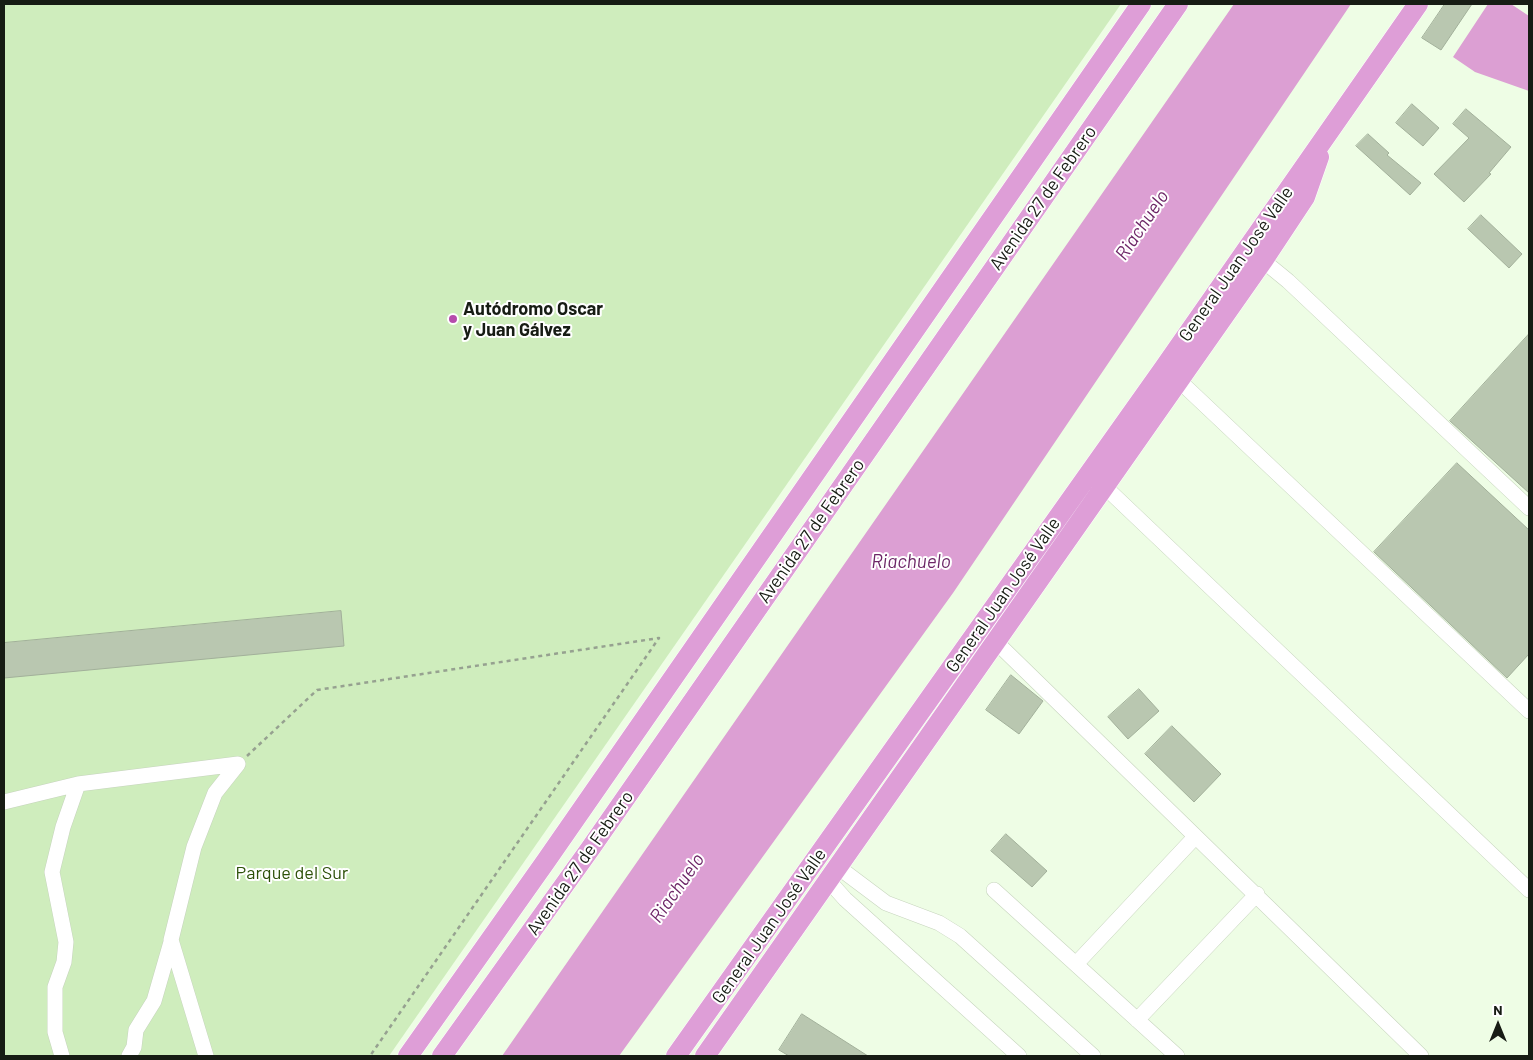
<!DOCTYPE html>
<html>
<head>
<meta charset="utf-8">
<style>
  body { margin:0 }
  #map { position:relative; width:1533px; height:1060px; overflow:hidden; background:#eefde5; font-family:Barlow,sans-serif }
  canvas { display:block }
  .frame { position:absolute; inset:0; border:5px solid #171c14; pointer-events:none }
  .north { position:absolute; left:1473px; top:1000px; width:50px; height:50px; -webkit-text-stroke:4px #fff; paint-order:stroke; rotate:0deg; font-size:14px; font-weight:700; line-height:20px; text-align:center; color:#171c14 }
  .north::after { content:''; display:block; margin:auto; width:18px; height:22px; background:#171c14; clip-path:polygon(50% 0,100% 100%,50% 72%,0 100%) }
</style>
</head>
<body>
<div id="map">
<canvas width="1533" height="1060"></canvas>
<div class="frame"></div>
<div class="north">N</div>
</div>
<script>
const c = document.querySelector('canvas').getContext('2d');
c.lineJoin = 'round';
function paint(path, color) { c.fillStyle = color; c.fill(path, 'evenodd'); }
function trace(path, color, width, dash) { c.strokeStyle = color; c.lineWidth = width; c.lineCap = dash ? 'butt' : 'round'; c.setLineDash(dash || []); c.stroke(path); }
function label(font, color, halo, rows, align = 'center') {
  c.font = font + ' Barlow,sans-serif'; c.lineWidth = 4; c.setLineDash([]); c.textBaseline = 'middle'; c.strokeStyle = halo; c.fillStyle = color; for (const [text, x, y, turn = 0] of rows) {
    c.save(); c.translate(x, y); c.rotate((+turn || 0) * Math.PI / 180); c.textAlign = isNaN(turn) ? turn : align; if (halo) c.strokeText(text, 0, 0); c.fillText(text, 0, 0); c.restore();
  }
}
paint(new Path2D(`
  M4 4H1121L389 1056H4Z`), '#cfedbd');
paint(new Path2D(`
  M1234 4H1351L953 593 619 1056H502Z
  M1488 4H1511L1529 16V91L1475 72 1453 57Z`), '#dc9fd3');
const building = new Path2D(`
  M1445 4H1472L1441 50 1422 38Z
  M1412 104 1439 128 1423 146 1396 123Z
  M1466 109 1511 147 1489 173 1491 174 1464 202 1434 174 1469 138 1453 124Z
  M1368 134 1389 153 1387 155 1421 183 1410 195 1356 146Z
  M1481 215 1522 254 1509 268 1468 229Z
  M1529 334V493L1450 421Z
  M1457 463 1529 530V654L1507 678 1374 552Z
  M341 611 344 646 4 678V643Z
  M1011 675 1043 701 1019 734 986 710Z
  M1139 689 1159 711 1128 739 1108 717Z
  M1172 726 1221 774 1194 802 1145 754Z
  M1006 834 1047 871 1032 887 991 851Z
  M802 1014 868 1056H789L779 1050Z`);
paint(building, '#b9c7b0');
trace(building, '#a2b09a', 1);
const minor = new Path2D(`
  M1255 254 1288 281 1529 508
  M1171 373 1529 711
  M1104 486 1529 890
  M995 641C1137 780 1280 917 1421 1056
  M4 802 78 784 238 764 215 793 194 847 171 940 206 1056
  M838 867 886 903 939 923 960 936 1093 1056
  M828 880 845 899 1019 1056
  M994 890 1177 1056
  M1076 964 1195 837
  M1137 1020 1257 894
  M62 1056 55 1032V987L64 962 66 942 52 872 63 827 78 784
  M129 1056 134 1047 136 1030 154 1001 171 942`);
const major = new Path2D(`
  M408 1056 546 861 1141 4
  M442 1056 590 849 1178 4
  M676 1056 1164 368 1418 4
  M705 1056 1264 259 1305 197 1319 157`);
trace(minor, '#c6d4bd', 16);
trace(major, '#fff', 21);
trace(new Path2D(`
  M247 756 317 690 659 638 370 1056`), '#96a190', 2.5, [4, 4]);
trace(minor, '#fff', 15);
trace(major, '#de9ed7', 20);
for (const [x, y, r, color] of [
  [453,319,5,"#b64bac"]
]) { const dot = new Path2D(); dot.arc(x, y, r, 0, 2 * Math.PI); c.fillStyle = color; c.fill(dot); trace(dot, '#fff', 2); }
label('18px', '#171c14', '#fff', [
  ["Avenida 27 de Febrero",1043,198,-55],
  ["General Juan José Valle",1236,264,-55],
  ["Avenida 27 de Febrero",811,531,-55],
  ["General Juan José Valle",1003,595,-55],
  ["Avenida 27 de Febrero",580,863,-55],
  ["General Juan José Valle",769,926,-55]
]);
label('bold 18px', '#171c14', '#fff', [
  ["Autódromo Oscar",463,309],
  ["y Juan Gálvez",463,330]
], 'left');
label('18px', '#2d5109', '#fff', [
  ["Parque del Sur",292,873]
]);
label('italic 19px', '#6d2667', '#fff', [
  ["Riachuelo",1142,225,-56],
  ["Riachuelo",911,562],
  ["Riachuelo",677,888,-55]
]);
</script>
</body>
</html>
